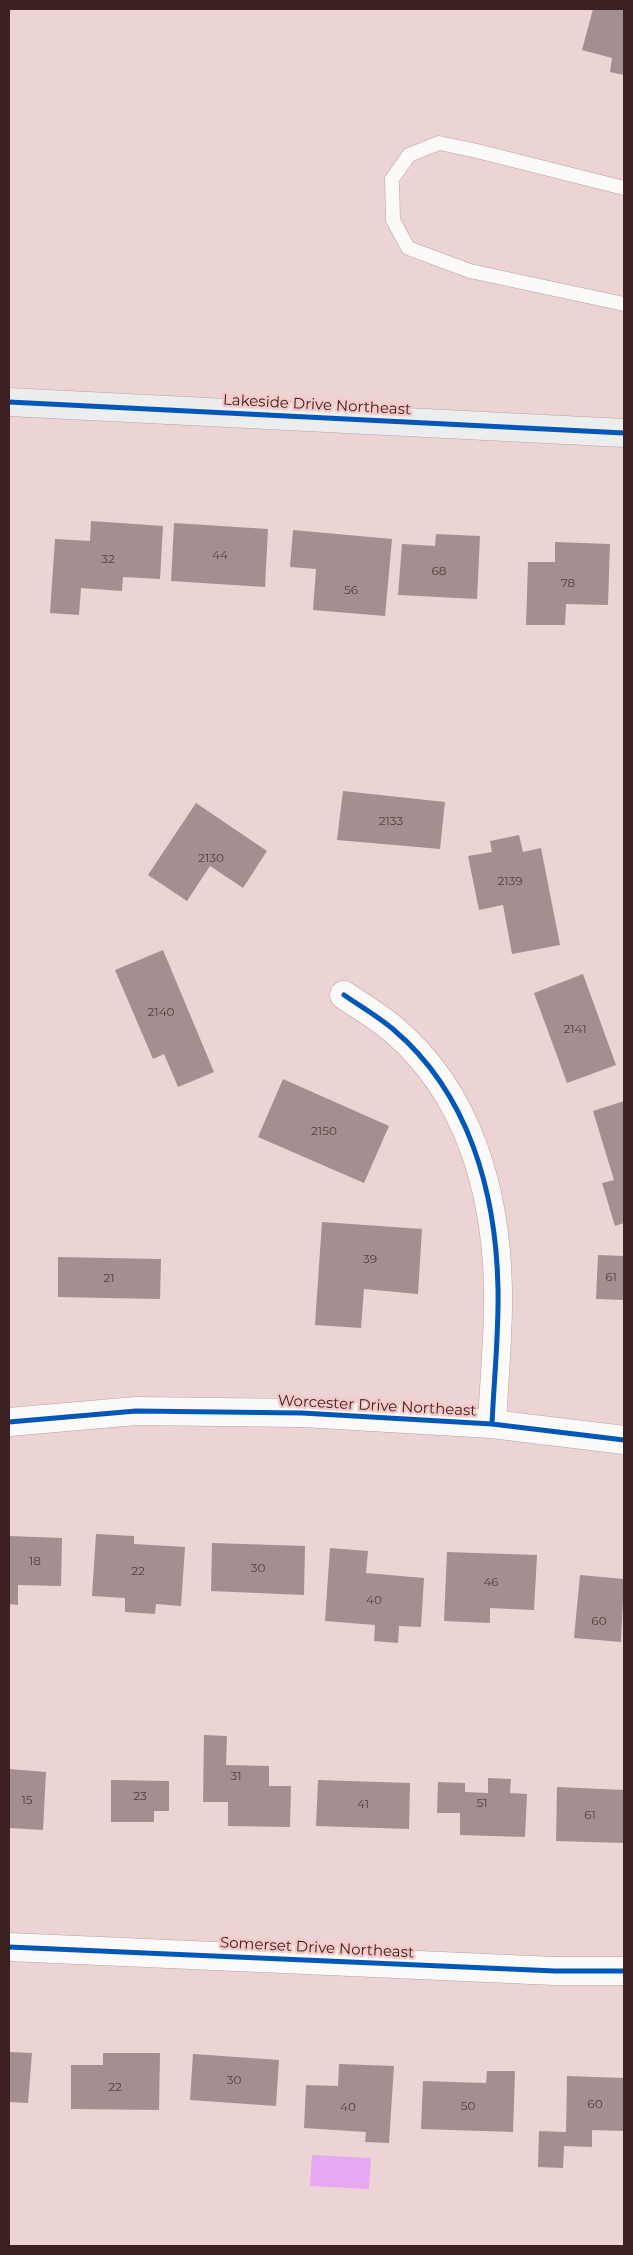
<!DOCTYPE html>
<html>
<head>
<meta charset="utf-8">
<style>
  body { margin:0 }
  #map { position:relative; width:633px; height:2255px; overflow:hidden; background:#ecd4d4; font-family:Montserrat,sans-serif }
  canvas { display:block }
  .frame { position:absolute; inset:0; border:10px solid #3c2022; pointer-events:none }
</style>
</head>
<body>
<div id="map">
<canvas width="633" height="2255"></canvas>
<div class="frame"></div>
</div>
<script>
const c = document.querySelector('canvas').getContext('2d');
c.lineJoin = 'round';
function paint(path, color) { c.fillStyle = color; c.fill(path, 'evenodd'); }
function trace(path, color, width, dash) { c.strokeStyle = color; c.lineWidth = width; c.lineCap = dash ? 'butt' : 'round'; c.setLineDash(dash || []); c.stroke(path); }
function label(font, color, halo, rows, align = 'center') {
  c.font = font + ' Montserrat,sans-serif'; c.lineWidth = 5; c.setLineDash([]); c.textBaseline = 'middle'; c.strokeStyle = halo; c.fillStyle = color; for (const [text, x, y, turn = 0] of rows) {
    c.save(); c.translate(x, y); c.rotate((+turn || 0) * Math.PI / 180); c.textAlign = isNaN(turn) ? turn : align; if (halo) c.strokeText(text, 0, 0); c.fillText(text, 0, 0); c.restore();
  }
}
paint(new Path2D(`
  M312 2155 371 2158 369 2189 310 2186Z`), '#e6a8f1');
paint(new Path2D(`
  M593 9H624V75L610 72 612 58 582 50Z
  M91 521 163 526 160 579 123 577 122 591 81 588 79 615 50 613 55 539 90 541Z
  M174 523 268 529 265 587 171 581Z
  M293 530 392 539 385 616 313 610 316 569 290 567Z
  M436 534 480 536 477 599 398 595 402 544 435 546Z
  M555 542 610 544 608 605 566 604 565 625H526L528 562H555Z
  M343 791 445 802 440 849 337 840Z
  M196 803 267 851 243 888 210 866 187 901 148 875Z
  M519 835 523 852 541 848 560 945 512 954 503 905 479 910 468 856 492 852 490 841Z
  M163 950 214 1072 178 1087 164 1054 153 1059 115 970Z
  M583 974 616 1065 567 1083 534 993Z
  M283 1079 389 1126 364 1183 258 1137Z
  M624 1101V1223L615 1226 602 1183 614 1180 593 1111Z
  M322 1222 422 1229 418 1294 364 1289 361 1328 315 1325Z
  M598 1255 624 1256V1300L596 1299Z
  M58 1257 161 1259 160 1299 58 1297Z
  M96 1534 134 1536V1544L185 1547 181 1606 156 1604 155 1614 125 1612V1598L92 1596Z
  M9 1536 62 1538 61 1586 18 1585V1605L9 1604Z
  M212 1543 305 1546 304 1595 211 1591Z
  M330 1548 368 1551 366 1573 424 1578 421 1627 399 1626 398 1643 374 1641 375 1625 325 1621Z
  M447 1552 537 1555 534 1610 490 1608V1623L444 1621Z
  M580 1575 624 1579 621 1642 574 1638Z
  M204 1735 227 1736 226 1765 269 1766V1786H291L290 1827 228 1826V1802H203Z
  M9 1769 46 1772 43 1830 9 1828Z
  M488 1778 511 1779 510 1793 527 1794 525 1837 460 1835V1813H437L438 1782 465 1783V1792L488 1793Z
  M111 1780 169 1781V1811H154V1822H111Z
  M318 1780 410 1783 409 1829 316 1826Z
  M557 1787 624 1790V1843L556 1841Z
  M9 2052 32 2053 28 2103 9 2102Z
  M103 2053H160L159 2110 71 2109V2065H103Z
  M193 2054 279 2060 276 2106 190 2100Z
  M339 2064 394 2066 389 2143 365 2142 366 2132 304 2128 306 2085 338 2086Z
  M487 2071H515L513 2132 421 2129 423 2081 486 2083Z
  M567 2076 624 2078V2131L592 2130V2147L564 2146 563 2168 538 2167 539 2131 566 2132Z`), '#a58e8f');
const lane = new Path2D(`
  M624 188 477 151 439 143 409 155 392 179 393 220 408 248 470 271 624 304`);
const street = new Path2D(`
  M344 995C360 1006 379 1017 394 1030 469 1094 496 1192 498 1288 499 1333 494 1379 492 1424
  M9 1422 136 1411 302 1413 492 1424 624 1440
  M9 1947 555 1971H624`);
const secondary = new Path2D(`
  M9 402 624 433`);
trace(lane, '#b8a0a1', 15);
trace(street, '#b8a0a1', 29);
trace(secondary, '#b8a0a1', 29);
trace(lane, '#fcf9f9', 14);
trace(street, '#fcf9f9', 28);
trace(secondary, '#eceded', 28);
trace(new Path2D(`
  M9 402 624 433
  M344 995C360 1006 379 1017 394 1030 469 1094 496 1192 498 1288 499 1333 494 1379 492 1424
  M9 1422 136 1411 302 1413 492 1424 624 1440
  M9 1947 555 1971H624`), '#0057b8', 5);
label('12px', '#563c3d', null, [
  ["44",220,555],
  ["32",108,559],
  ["68",439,571],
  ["78",568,583],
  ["56",351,590],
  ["2133",391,821],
  ["2130",211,858],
  ["2139",510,881],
  ["2140",161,1012],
  ["2141",575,1029],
  ["2150",324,1131],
  ["39",370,1259],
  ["61",611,1277],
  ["21",109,1278],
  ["18",35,1561],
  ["30",258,1568],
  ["22",138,1571],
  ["46",491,1582],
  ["40",374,1600],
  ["60",599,1621],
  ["31",236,1776],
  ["23",140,1796],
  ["15",27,1800],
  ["51",482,1803],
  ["41",363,1804],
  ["61",590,1815],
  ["30",234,2080],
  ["22",115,2087],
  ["60",595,2104],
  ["50",468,2106],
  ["40",348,2107]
]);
label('15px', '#3c2022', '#f6c9c9', [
  ["Lakeside Drive Northeast",317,405,3],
  ["Worcester Drive Northeast",377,1406,3],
  ["Somerset Drive Northeast",317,1948,3]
]);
</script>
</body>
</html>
